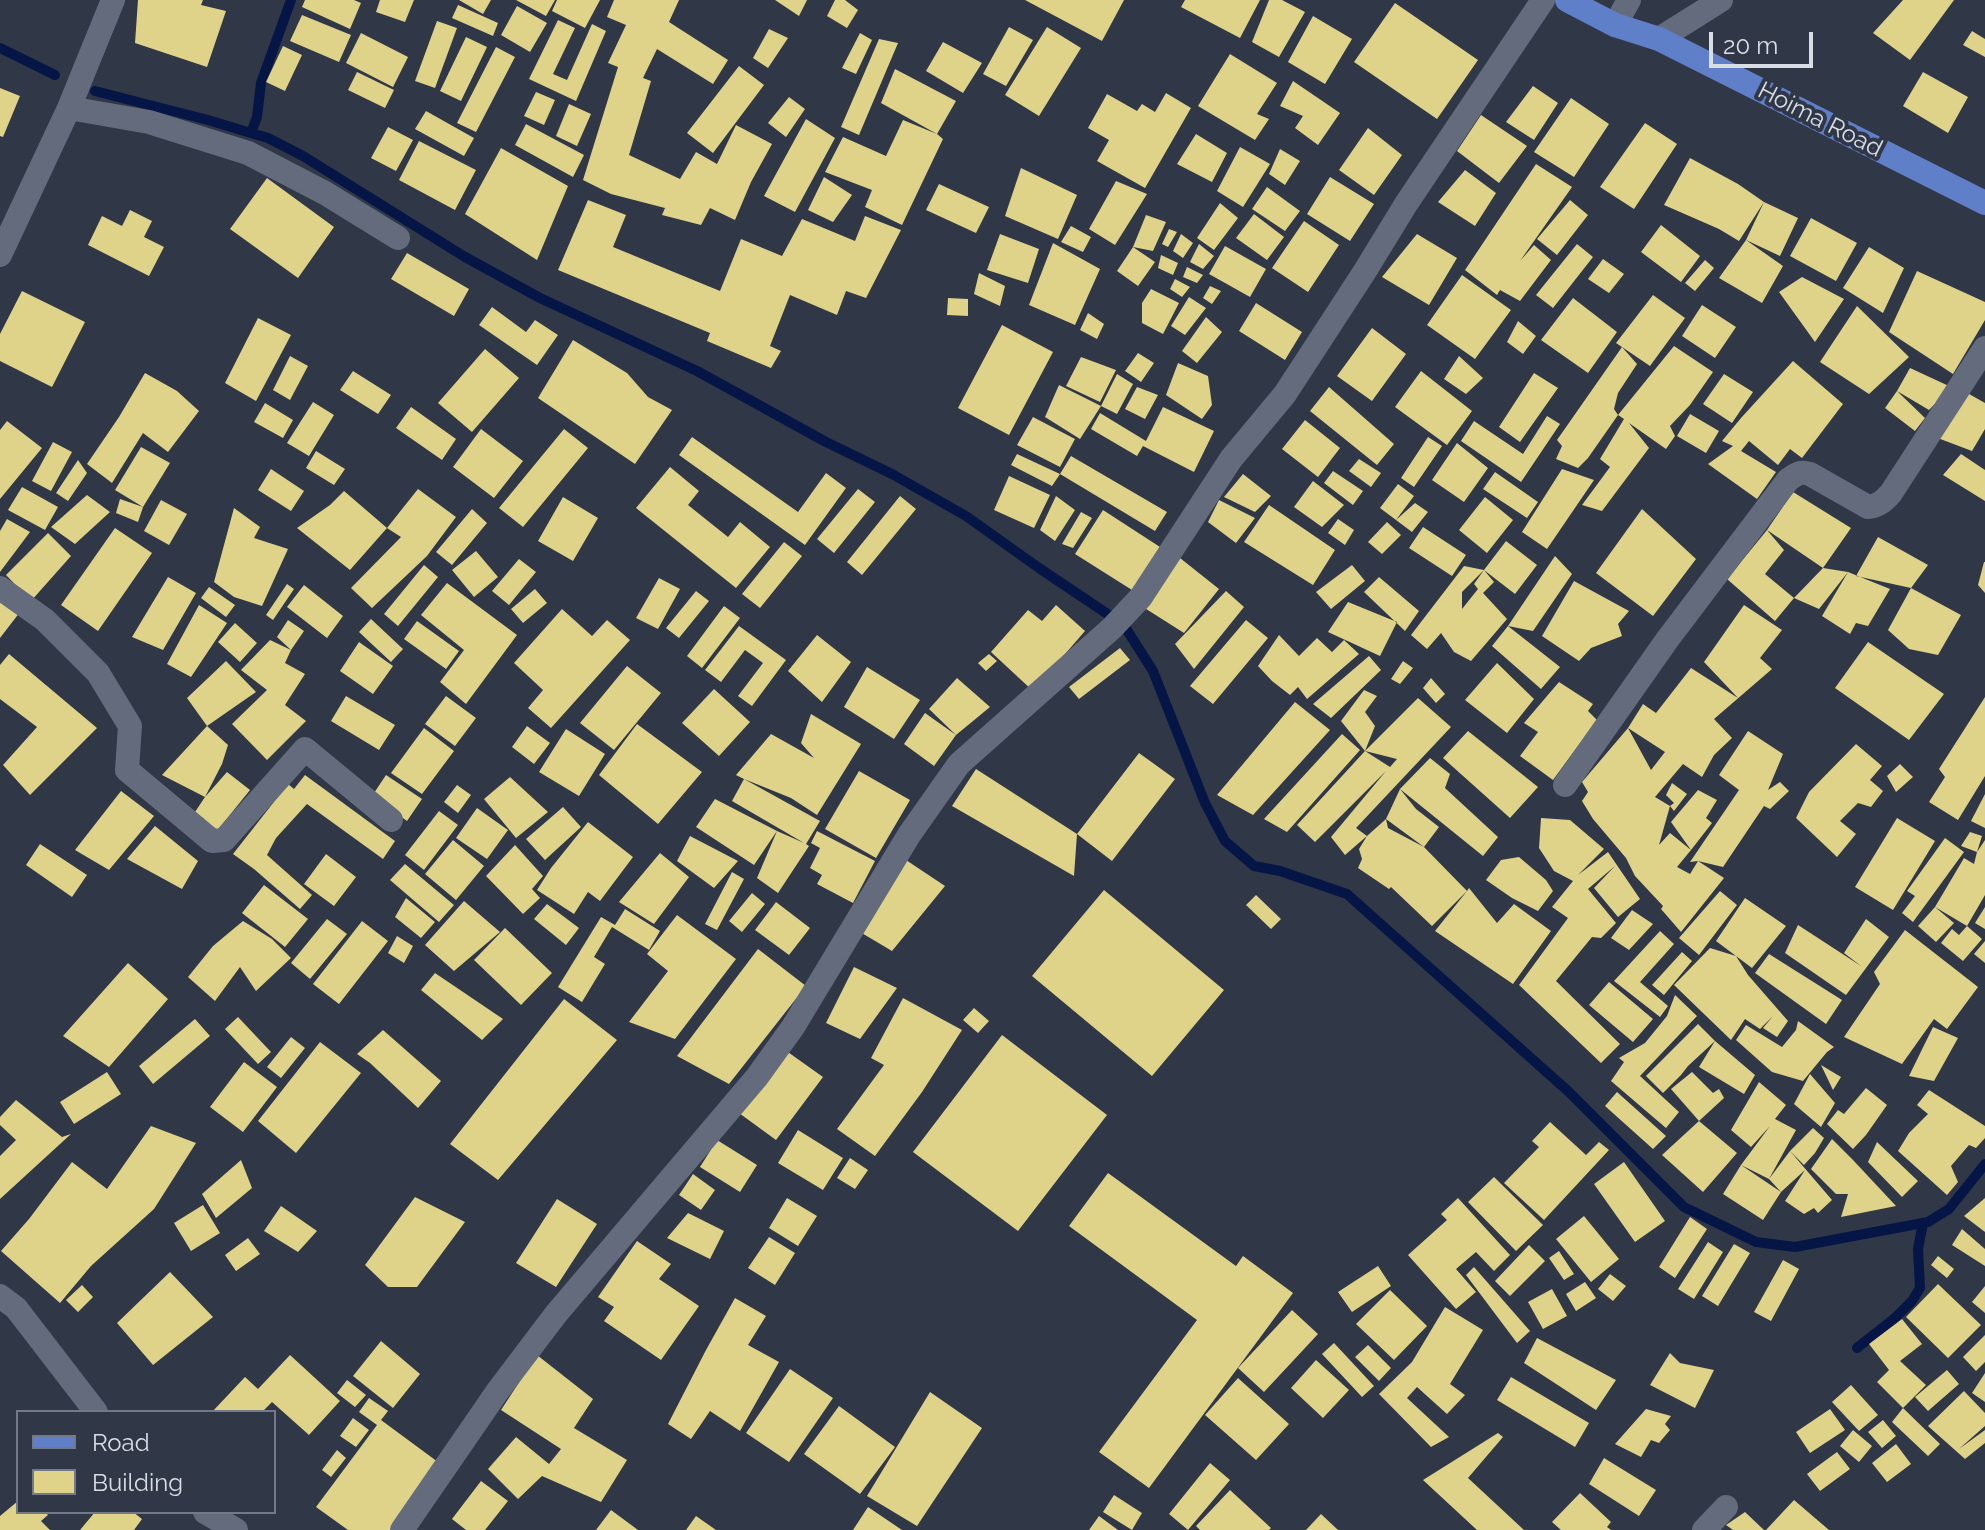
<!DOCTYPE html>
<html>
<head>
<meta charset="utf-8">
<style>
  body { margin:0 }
  #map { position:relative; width:1985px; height:1530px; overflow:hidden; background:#303747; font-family:Raleway,sans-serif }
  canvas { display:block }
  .legend { position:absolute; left:16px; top:1410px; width:260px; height:104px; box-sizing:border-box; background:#303747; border:2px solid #737987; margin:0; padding:10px 14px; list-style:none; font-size:24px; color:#d8dde6 }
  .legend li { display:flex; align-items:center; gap:16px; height:40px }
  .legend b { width:40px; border:2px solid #737987 }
  .scale { position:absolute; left:1709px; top:32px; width:104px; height:36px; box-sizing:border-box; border:4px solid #d8dde6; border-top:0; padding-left:10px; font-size:24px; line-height:28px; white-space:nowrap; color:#d8dde6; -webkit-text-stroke:6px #303747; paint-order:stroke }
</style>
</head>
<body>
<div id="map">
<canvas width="1985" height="1530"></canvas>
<ul class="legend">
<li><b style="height:10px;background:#5f7fc9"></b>Road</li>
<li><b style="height:22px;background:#dfd38a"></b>Building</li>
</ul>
<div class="scale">20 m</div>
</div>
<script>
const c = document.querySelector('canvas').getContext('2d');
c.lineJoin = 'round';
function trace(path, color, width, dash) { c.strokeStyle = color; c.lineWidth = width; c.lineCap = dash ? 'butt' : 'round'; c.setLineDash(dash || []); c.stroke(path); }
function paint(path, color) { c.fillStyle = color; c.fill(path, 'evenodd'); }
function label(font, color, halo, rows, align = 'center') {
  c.font = font + ' Raleway,sans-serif'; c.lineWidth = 8; c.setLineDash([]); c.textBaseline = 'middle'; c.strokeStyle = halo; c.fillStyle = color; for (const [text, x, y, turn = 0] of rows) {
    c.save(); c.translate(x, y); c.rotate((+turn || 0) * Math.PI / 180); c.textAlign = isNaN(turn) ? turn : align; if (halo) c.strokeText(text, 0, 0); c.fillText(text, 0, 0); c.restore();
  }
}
trace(new Path2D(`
  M0 48 55 75
  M95 91 208 120 251 133 268 138 303 156 465 257 540 298 697 371 826 442 892 474 966 516 1039 568 1109 615
  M251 133 257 117 261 83 291 0
  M1125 627 1153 671 1205 803 1225 841 1254 866 1280 871 1347 894 1569 1092 1684 1207 1756 1242 1795 1247 1928 1222 1949 1209 1985 1164
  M1857 1348 1895 1318 1912 1301 1920 1288 1918 1249 1923 1223`), '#051546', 10);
paint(new Path2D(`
  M138 0H203L201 5 226 11 207 67 135 43Z
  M305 0H354L361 3 350 29 302 7Z
  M380 0H414L405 22 376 12Z
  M459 0H491L483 14Z
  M516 0H555L546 16Z
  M557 0H600L585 28 552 11Z
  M614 0H679L669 22 728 60 713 84 657 49 643 78 651 81 629 155 680 179 696 152 717 164 736 125 772 144 751 182 735 220 710 208 701 225 662 215 665 208 611 194 583 180 618 67 608 63 626 25 607 17Z
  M775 0H807L799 16Z
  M835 0H845L858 10 847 28 827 16Z
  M1025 0H1124L1102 41Z
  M1185 0H1260L1240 38 1181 7Z
  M1269 0H1282L1305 12 1279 57 1252 42Z
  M1903 0H1954L1910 60 1873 33Z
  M1395 3 1478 60 1437 119 1354 62Z
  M458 5 498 23 493 36 452 18Z
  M517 6 547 23 530 52 501 35Z
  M302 15 351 35 339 62 290 41Z
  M1313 16 1352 39 1325 84 1288 62Z
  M558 20 575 28 553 74 567 80 592 24 606 31 576 101 529 79Z
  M437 21 457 28 435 88 415 81Z
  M1009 27 1033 40 1006 86 983 74Z
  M1047 27 1081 48 1039 116 1005 95Z
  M769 29 788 38 768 68 753 58Z
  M1972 31 1985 39V57L1963 45Z
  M361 33 408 57 393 87 346 63Z
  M860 33 872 40 856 74 842 68Z
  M466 37 487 47 461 101 440 91Z
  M879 39 898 43 859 135 841 127Z
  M943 42 982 63 963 93 926 71Z
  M283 46 302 55 285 91 266 82Z
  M496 47 515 57 476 132 457 123Z
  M1230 54 1277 83 1257 114 1269 119 1255 140 1198 106Z
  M739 66 764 85 713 153 687 133Z
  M895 69 956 101 937 134 881 103Z
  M357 72 394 90 385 108 348 90Z
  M1923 72 1968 97 1948 133 1903 106Z
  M1293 81 1340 113 1318 145 1295 128 1303 116 1280 106Z
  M1533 86 1558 103 1534 140 1506 122Z
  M0 88 20 96 3 137 0 136Z
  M536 92 555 100 544 125 524 116Z
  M1166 93 1191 108 1145 188 1097 161 1109 140 1088 128 1107 94 1137 111 1142 104 1155 112Z
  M789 97 805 109 786 137 768 123Z
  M1571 98 1609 124 1574 177 1534 152Z
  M569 104 591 114 577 146 556 136Z
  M426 111 474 138 464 156 415 129Z
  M1481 115 1527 146 1499 183 1457 151Z
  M806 119 835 138 795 212 764 196Z
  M903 120 937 134 943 139 902 225 865 207 872 190 825 172 843 137 886 156Z
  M1645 123 1677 144 1634 209 1600 187Z
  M526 124 584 155 573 177 515 145Z
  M388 127 413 140 396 171 371 158Z
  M1368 128 1402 155 1374 195 1339 170Z
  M1196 134 1227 153 1212 182 1177 164Z
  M419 141 476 170 455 210 399 180Z
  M1240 147 1270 164 1243 207 1217 191Z
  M501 148 568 186 537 260 465 214Z
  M1280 149 1300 161 1285 185 1269 174Z
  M1690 158 1738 184 1764 202 1798 218 1780 256 1746 240 1764 202 1739 241 1719 229 1664 205Z
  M1536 164 1572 187 1520 261 1534 245 1551 260 1520 301 1500 290 1497 295 1465 270Z
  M1021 168 1077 195 1058 239 1005 216Z
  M1465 170 1496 193 1475 226 1438 202Z
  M824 177 852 195 833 222 808 210Z
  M1330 177 1374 204 1350 241 1307 214Z
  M267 178 334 227 298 278 230 229Z
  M1116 181 1147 194 1115 245 1089 229Z
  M939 184 989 207 976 233 926 210Z
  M1267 187 1300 211 1285 231 1252 209Z
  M588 200 626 215 613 247 720 291 741 239 782 256 802 219 855 241 865 216 901 230 866 298 846 291 837 315 790 295 770 346 781 351 771 368 707 341 710 333 558 270Z
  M1570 200 1588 215 1557 255 1537 239Z
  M1220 203 1238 218 1214 250 1197 238Z
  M130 210 152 221 144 237 164 247 149 276 88 245 102 216 122 226Z
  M1254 214 1284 237 1267 260 1236 238Z
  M1146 215 1166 222 1153 251 1133 247 1155 262 1138 286 1117 271 1133 247Z
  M1811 218 1857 243 1836 281 1790 256Z
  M1304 221 1339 245 1308 292 1272 268Z
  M1661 225 1700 256 1681 282 1641 252Z
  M1071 226 1091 237 1083 252 1061 242Z
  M1169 229 1177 232 1168 247 1162 244Z
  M1000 234 1039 249 1028 283 987 270Z
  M1181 234 1193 243 1183 258 1173 251Z
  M1417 234 1457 258 1429 305 1382 277Z
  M1746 240 1783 266 1762 303 1719 278Z
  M1053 243 1100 269 1075 325 1029 305Z
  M1199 244 1214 256 1203 269 1190 262Z
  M1577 244 1593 257 1553 308 1536 295Z
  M1225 246 1266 269 1250 297 1209 274Z
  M1869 247 1904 268 1883 313 1843 288Z
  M407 253 469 289 454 316 391 279Z
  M1161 255 1178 263 1173 275 1158 268Z
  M1603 259 1624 274 1609 293 1588 279Z
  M1705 260 1714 268 1695 291 1685 283Z
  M1187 267 1203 275 1197 283 1183 277Z
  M1917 271 1985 302V320L1953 374 1889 332Z
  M979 273 1005 286 1000 306 974 294Z
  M1462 275 1511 310 1475 359 1427 325Z
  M1802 277 1844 299 1815 342 1779 292Z
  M1175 279 1190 287 1182 297 1170 289Z
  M1210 286 1221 291 1212 304 1203 298Z
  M1151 289 1179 303 1163 334 1142 323V303Z
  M22 291 85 322 52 387 0 361V334Z
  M1653 295 1685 318 1650 366 1622 347 1637 364 1618 393 1614 409 1618 415 1588 458 1578 468 1556 459 1562 446 1557 440 1622 347 1616 343Z
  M1189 297 1206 308 1185 335 1171 326Z
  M948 298 968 299V316L947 315Z
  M1573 298 1617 332 1588 373 1541 340Z
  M1256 303 1302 332 1285 360 1239 331Z
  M1702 305 1736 327 1715 358 1682 336Z
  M1857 306 1909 357 1869 394 1820 362Z
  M492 307 526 332 535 320 558 335 537 365 479 325Z
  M1088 313 1104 324 1097 339 1080 330Z
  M1206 317 1222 332 1197 363 1182 351Z
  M258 318 291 335 256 401 225 383Z
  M1518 321 1536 336 1523 354 1507 342Z
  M1002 325 1053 352 1009 435 958 408Z
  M1372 328 1406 354 1372 401 1337 376Z
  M573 340 627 373 648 397 672 410 635 464 538 398Z
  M1674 346 1713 372 1690 405 1670 426 1675 436 1666 449 1629 423 1649 448 1602 511 1582 505 1610 467 1600 459 1624 419 1618 415Z
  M485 349 519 378 472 432 438 403Z
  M1138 353 1154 363 1141 382 1125 371Z
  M290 356 308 366 290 400 273 390Z
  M1459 356 1483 378 1466 394 1444 379Z
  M1081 357 1116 370 1100 402 1066 386Z
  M1793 361 1843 404 1802 458 1790 449 1778 465 1749 441 1741 451 1776 472 1757 499 1708 464 1733 446 1722 441 1741 418Z
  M1178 363 1208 376 1212 405 1202 419 1166 395Z
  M1910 368 1951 387 1929 410 1897 391Z
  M353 371 391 395 378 414 340 390Z
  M1421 371 1472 411 1447 445 1395 407Z
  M145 373 177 391 199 411 168 452 143 433 112 483 87 464 119 417Z
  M1534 373 1558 388 1520 442 1499 427Z
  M1117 374 1133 384 1117 414 1101 406Z
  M1724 374 1753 392 1732 423 1703 404Z
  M1059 385 1101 406 1080 439 1045 417Z
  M1137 387 1158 395 1145 419 1125 409Z
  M1329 387 1394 444 1377 465 1310 411Z
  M1962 390 1985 403V429L1972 451 1935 437Z
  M1897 391 1925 418 1915 431 1885 408Z
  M313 402 334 415 309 456 287 443Z
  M265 403 293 420 283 438 254 422Z
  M411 407 456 439 442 460 396 428Z
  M1163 407 1214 431 1194 472 1143 446 1137 456 1091 429 1100 413 1146 441Z
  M1690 414 1719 431 1706 453 1677 436Z
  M1547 416 1560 424 1521 482 1461 441 1474 421 1523 454Z
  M1033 417 1075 439 1060 467 1017 445Z
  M1305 420 1340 448 1318 477 1282 449Z
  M7 421 42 448 0 499V430Z
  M481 429 523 461 494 498 453 467Z
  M564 429 588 448 523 527 499 508Z
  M692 437 798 512 826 473 846 488 805 545 679 455Z
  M1428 437 1442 446 1414 487 1401 478Z
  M53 442 72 452 51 491 32 481Z
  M1457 443 1488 468 1464 502 1432 480Z
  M141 447 170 463 143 507 115 490Z
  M316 451 345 469 334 485 306 468Z
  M1017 454 1060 474 1052 486 1011 465Z
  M1961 454 1985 470V501L1943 475Z
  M1071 456 1167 512 1155 531 1060 474Z
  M1359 459 1381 473 1371 487 1349 471Z
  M78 460 87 473 68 501 56 493Z
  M670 467 699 491 688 505 728 537 740 522 770 547 736 588 636 508Z
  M271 469 304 491 291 511 258 490Z
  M1562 469 1594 480 1547 549 1522 532Z
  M1333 471 1363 491 1353 505 1324 483Z
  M1495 472 1538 502 1527 518 1483 489Z
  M1243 474 1271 496 1255 512 1224 497Z
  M1009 476 1050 495 1034 528 994 510Z
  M1313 481 1344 505 1322 527 1294 507Z
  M1398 484 1414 496 1396 520 1380 508Z
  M22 487 58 507 45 530 8 510Z
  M418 489 456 517 427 556 372 608 351 588 401 537 387 528Z
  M858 489 875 502 834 553 817 539Z
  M344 491 387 528 350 570 297 528 330 505Z
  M1793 492 1851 528 1823 568 1767 530Z
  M87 495 110 512 75 544 51 527Z
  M900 496 916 509 862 575 847 562Z
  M1056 496 1075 510 1055 541 1040 530Z
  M563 497 598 518 573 561 538 541Z
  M1485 497 1513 520 1487 553 1459 530Z
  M120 499 143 507 138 522 116 513Z
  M161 500 187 514 169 545 144 531Z
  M1219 500 1255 518 1236 543 1208 522Z
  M1415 503 1428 512 1412 532 1396 520Z
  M1269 505 1335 550 1313 585 1244 542Z
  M234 508 260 527 254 538 288 549 262 606 234 597 214 582Z
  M472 509 487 523 452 565 436 552Z
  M1642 509 1696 559 1653 616 1596 573Z
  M1103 510 1160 547 1132 590 1075 554Z
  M1081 512 1092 518 1073 548 1062 544Z
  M7 519 30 532 0 572V531Z
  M1338 519 1354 530 1345 545 1328 533Z
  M1387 522 1401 535 1382 554 1368 542Z
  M1423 527 1466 555 1452 576 1409 548Z
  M115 528 152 553 98 631 61 605Z
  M1767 530 1784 550 1765 574 1794 598 1775 621 1727 579Z
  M48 533 71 556 31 601 6 575Z
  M1878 537 1928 565 1911 588 1856 576Z
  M1506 541 1537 565 1515 594 1484 570Z
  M784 542 802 556 760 608 742 594Z
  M476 551 498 577 474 597 452 570Z
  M1555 556 1572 574 1533 631 1508 626Z
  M1180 558 1219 589 1184 633 1143 607Z
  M519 559 536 572 509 605 492 591Z
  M1984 562H1985V593L1978 585Z
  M424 565 438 577 398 626 384 614Z
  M1352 565 1365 581 1331 609 1316 592Z
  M1464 566 1484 570 1462 592V609L1478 589 1474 584 1484 570 1494 582 1483 593 1507 619 1471 661 1454 652 1441 633 1427 649 1411 635Z
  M1823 568 1848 572 1819 609 1794 598Z
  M1848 572 1890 589 1868 626 1856 623 1850 634 1822 616Z
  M168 577 196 593 163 650 132 637Z
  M1379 577 1419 611 1405 631 1364 592Z
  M659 578 680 589 658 629 636 618Z
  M1574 581 1629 611 1618 624 1622 636 1591 648 1579 661 1542 636Z
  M447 583 517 635 466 704 440 682 464 650 421 615Z
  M287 584 294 589 273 620 266 615Z
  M304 585 343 616 327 638 287 607Z
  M209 587 235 605 226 617 201 598Z
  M1911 588 1961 615 1938 655 1909 649 1888 630Z
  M535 589 547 603 523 623 511 609Z
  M696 591 709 601 679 638 666 628Z
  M1226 591 1244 607 1194 669 1175 644Z
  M0 602 20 612 0 638Z
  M1348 602 1397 622 1380 656 1328 632Z
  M199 605 227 623 191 677 167 664Z
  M1056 605 1085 631 1033 691 991 652 1028 610 1042 621Z
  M1744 605 1782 630 1760 658 1772 669 1714 719 1732 738 1714 755 1702 777 1683 764 1655 797 1670 806 1674 803 1666 795 1672 783 1687 794 1674 811 1670 806 1659 845 1670 833 1691 850 1677 867 1690 874 1698 861 1690 862 1739 790 1719 775 1748 731 1783 754 1768 790 1780 782 1789 791 1770 809 1764 806 1723 867 1698 861 1724 878 1681 932 1661 909 1663 906 1635 876 1626 858 1593 819 1582 801 1588 792 1582 782 1628 728 1651 770 1665 752 1628 728 1643 704 1656 713 1691 668 1738 698 1704 662Z
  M724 606 740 618 702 668 687 656Z
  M562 609 592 636 607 620 630 640 551 728 528 708 543 690 514 663Z
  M371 619 403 649 391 662 359 632Z
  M288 620 304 631 291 650 285 663 305 674 285 705 306 721 267 760 232 724 267 690 241 670 270 640 291 650 277 637Z
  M1246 620 1268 638 1213 704 1190 686Z
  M417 621 459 651 446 669 404 639Z
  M235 623 257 643 240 662 218 642Z
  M739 626 786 660 752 706 738 696 763 663 745 650 721 682 705 670Z
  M1508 626 1560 667 1541 689 1492 646Z
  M817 635 851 662 822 702 788 671Z
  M1279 635 1299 656 1317 638 1332 652 1344 640 1359 654 1307 699 1298 687 1290 695 1272 681 1258 666Z
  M359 642 393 666 373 694 340 671Z
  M1868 642 1944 694 1909 740 1835 688Z
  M1120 648 1130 660 1079 699 1069 687Z
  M9 654 97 728 30 795 3 765 37 727 0 699V665Z
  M989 654 997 661 986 671 978 663Z
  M1369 656 1381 670 1331 718 1313 704Z
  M226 661 256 692 207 726 187 698Z
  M1403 661 1413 668 1400 684 1391 679Z
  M1497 663 1534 699 1507 733 1465 700Z
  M627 666 661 693 614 750 580 723Z
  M867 667 920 700 894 739 844 707Z
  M957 678 990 707 956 735 929 709Z
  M1431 678 1445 694 1436 703 1423 688Z
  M1559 682 1593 704 1588 711 1597 720 1553 780 1520 756 1538 732 1524 723Z
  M714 689 750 722 719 756 682 723Z
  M1364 690 1377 696 1365 712 1375 726 1365 751 1341 721Z
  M346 696 395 725 379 750 331 721Z
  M446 696 476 718 455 746 425 724Z
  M1985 697V776L1958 820 1929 802 1945 777 1939 769Z
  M1418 698 1451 727 1356 828 1367 836 1386 819 1388 828 1424 847 1467 891 1469 888 1497 923 1514 904 1551 931 1513 984 1435 931 1467 891 1432 926 1391 887 1389 889 1358 868 1362 859 1359 849 1367 836 1345 855 1331 837 1386 771 1315 842 1297 825 1365 751ZM1365 751 1397 759 1390 767Z
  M1295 702 1330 730 1253 815 1217 795Z
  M925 713 956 735 934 766 904 744Z
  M811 714 861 744 817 815 791 798 744 779 820 821 806 844 809 846 778 893 757 878 777 831 804 843 732 801 744 779 736 775 771 734 814 758 801 743Z
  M637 724 702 772 658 824 599 775Z
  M207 726 228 745 222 764 205 797 227 772 250 790 217 831 195 812 205 797 162 775Z
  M527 726 550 743 534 764 512 747Z
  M424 728 454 751 422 794 391 773Z
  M566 729 605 754 579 796 539 772Z
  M1468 731 1538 787 1510 818 1443 758Z
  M1342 734 1360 750 1287 832 1264 819Z
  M1856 744 1882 766 1870 780 1883 791 1871 807 1858 803 1840 821 1856 834 1837 857 1796 818 1809 792Z
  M1139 753 1175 779 1112 861 1077 834Z
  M1430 758 1450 774 1445 788 1498 837 1483 856 1400 789Z
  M1900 764 1913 777 1896 792 1887 776Z
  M976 769 1077 834 1074 876 952 806Z
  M859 771 910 800 876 858 825 829Z
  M305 775 395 841 383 859 307 804 276 838 267 855 312 895 300 909 254 869 233 854 288 784 294 789Z
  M386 775 422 799 407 821 372 796Z
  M510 777 548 812 516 838 484 799Z
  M457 785 471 795 458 813 444 802Z
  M1400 789 1416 809 1439 827 1424 847 1386 819Z
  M1698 790 1717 800 1706 818 1712 823 1691 850 1671 822Z
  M121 791 154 816 109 870 75 850Z
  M1985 794V828L1971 821Z
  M715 799 777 831 754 865 696 827Z
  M563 807 581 827 545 860 526 839Z
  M477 808 508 830 487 859 456 838Z
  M439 811 458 825 424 870 405 855Z
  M1541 818 1570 820 1604 849 1578 875 1608 852 1640 899 1618 917 1594 888 1615 866 1588 889 1616 923 1601 938 1592 937 1556 981 1620 1044 1601 1063 1519 985 1568 918 1552 907 1573 881 1554 871 1539 848Z
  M1897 818 1935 841 1893 910 1855 887Z
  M588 822 633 857 600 901 588 892 574 914 537 890 551 868Z
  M155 826 198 861 182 889 127 859Z
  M817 831 875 861 853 903 817 884 822 875 810 868 820 848 811 843Z
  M1970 832 1982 836 1977 852 1961 846Z
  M690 836 738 861 714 888 677 861Z
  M1945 838 1964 852 1913 922 1902 913 1915 896 1907 891Z
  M453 840 484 866 456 900 425 874Z
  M1985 840V895L1967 926 1982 939 1963 961 1941 943 1952 929 1959 935 1967 926 1935 907 1954 923 1936 942 1918 926 1935 907 1964 858 1974 864 1977 852Z
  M40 844 87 875 72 897 26 865Z
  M515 845 543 876 532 889 540 898 523 914 486 876Z
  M660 853 689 877 654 924 619 902Z
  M326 854 356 877 334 906 304 884Z
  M1519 857 1546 880 1553 891 1538 911 1512 898 1486 880 1501 860Z
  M906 860 945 886 892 951 860 932Z
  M405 864 454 905 439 922 390 880Z
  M732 872 744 879 717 930 705 924Z
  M264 885 308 919 285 947 242 913Z
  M1104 890 1224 990 1152 1076 1032 976Z
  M1720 891 1737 905 1699 955 1679 938Z
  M752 893 765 904 742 932 729 921Z
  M1256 895 1281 919 1271 929 1246 905Z
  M406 898 435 922 421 938 395 917Z
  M1745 898 1786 926 1752 968 1736 956 1748 975 1788 1021 1777 1037 1763 1028 1773 1016 1760 1029 1745 1019 1731 1040 1674 985 1710 948 1736 956 1716 941Z
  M464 901 500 932 454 971 425 945Z
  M776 902 810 928 789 955 755 930Z
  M547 904 579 928 566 945 534 919Z
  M1985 907V929L1975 923Z
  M625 909 660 931 649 950 612 927 594 957 605 964 582 1002 558 987 601 917 615 925Z
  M1632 910 1653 924 1629 950 1611 938Z
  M677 915 736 959 675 1039 629 1022 668 971 647 954Z
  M327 919 347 934 310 979 291 963Z
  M1866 919 1889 937 1846 995 1785 953 1798 925 1861 966 1844 953Z
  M243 921 272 939 291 958 256 991 240 967 215 1001 188 977 213 946Z
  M362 921 388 941 339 1004 313 984Z
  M505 928 552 973 521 1005 474 960Z
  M1905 930 1978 987 1947 1029 1934 1019 1902 1064 1844 1037 1880 984 1874 972Z
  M1660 931 1674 944 1640 982 1668 1006 1660 1017 1614 981Z
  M397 936 413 946 404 963 388 953Z
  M1985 941V963L1974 954Z
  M758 949 806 986 729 1084 677 1056Z
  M1682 952 1692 961 1664 995 1652 985Z
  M1769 954 1842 1000 1826 1024 1755 973Z
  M128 963 168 999 109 1067 63 1036Z
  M854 967 897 988 860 1039 826 1023Z
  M435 973 503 1019 482 1040 421 990Z
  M1609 982 1653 1019 1633 1042 1589 1005Z
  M1675 995 1697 1016 1640 1076 1679 1112 1666 1128 1611 1081 1624 1062 1619 1058 1645 1043 1667 1016Z
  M903 998 962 1030 922 1092 875 1156 837 1129 884 1065 871 1058Z
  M564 999 617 1040 498 1180 450 1144Z
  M974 1008 989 1021 978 1033 963 1020Z
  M238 1017 271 1052 258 1064 225 1029Z
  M195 1019 210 1036 153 1084 139 1066Z
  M1798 1021 1834 1047 1827 1052 1803 1081 1772 1072 1736 1040 1746 1025 1782 1047 1796 1030Z
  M1698 1024 1715 1041 1688 1066 1681 1075 1663 1093 1646 1076Z
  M1933 1027 1958 1038 1934 1081 1909 1076Z
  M383 1030 441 1081 418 1108 370 1063 357 1054Z
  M1002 1035 1107 1115 1018 1231 913 1152Z
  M291 1037 305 1048 281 1078 267 1067Z
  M1715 1041 1755 1075 1744 1094 1699 1067Z
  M320 1042 361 1073 296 1153 258 1121Z
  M785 1050 823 1077 776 1140 739 1113Z
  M244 1062 277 1087 243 1132 210 1107Z
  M1821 1065 1841 1077 1833 1090Z
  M107 1072 121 1094 74 1124 60 1102Z
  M1692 1072 1713 1093 1719 1089 1724 1098 1699 1121 1671 1089Z
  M1810 1074 1835 1103 1821 1127 1794 1104Z
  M1759 1082 1786 1105 1775 1119 1796 1130 1769 1179 1741 1165 1781 1192 1769 1179 1790 1151 1813 1128 1824 1138 1815 1153 1804 1165 1790 1151 1832 1200 1818 1213 1814 1208 1804 1214 1785 1201 1805 1170 1781 1192 1763 1220 1723 1194 1741 1165 1770 1126 1751 1147 1731 1130Z
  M1866 1088 1887 1105 1866 1135 1853 1149 1827 1124 1838 1110 1844 1114Z
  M1929 1090 1985 1126V1138L1976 1148 1969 1145 1951 1166 1958 1182 1947 1195 1898 1151 1909 1133 1928 1114 1917 1105Z
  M1617 1092 1666 1136 1653 1149 1605 1106Z
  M16 1100 62 1137 71 1134 0 1199V1156L16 1140 0 1125V1117Z
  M1699 1121 1737 1153 1703 1192 1662 1155Z
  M1550 1122 1586 1155 1599 1142 1609 1150 1544 1220 1504 1183 1539 1147 1532 1141Z
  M151 1126 196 1143 154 1209 91 1266 60 1303 1 1251 29 1219 72 1162 107 1189Z
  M798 1130 843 1158 823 1190 778 1163Z
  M1832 1139 1853 1160 1896 1206 1841 1217 1848 1194H1836L1811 1169Z
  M717 1140 757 1165 740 1192 700 1167Z
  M1877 1142 1918 1181 1902 1197 1868 1162Z
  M850 1158 868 1170 855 1189 837 1178Z
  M241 1160 252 1188 216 1218 202 1194Z
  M1624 1162 1665 1221 1635 1242 1594 1184Z
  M1108 1173 1236 1266 1243 1256 1293 1293 1149 1488 1099 1452 1197 1320 1069 1226Z
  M693 1174 715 1190 701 1210 679 1195Z
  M1494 1177 1543 1225 1516 1251 1468 1202Z
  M415 1197 465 1222 417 1287H388L365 1265Z
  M787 1198 817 1216 798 1246 769 1228Z
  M1458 1198 1510 1255 1494 1271 1476 1252 1456 1269 1476 1292 1456 1309 1408 1255 1447 1220 1441 1214Z
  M1985 1198V1232L1964 1216Z
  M557 1199 597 1224 556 1287 516 1263Z
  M203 1205 220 1233 191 1251 174 1223Z
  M281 1206 317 1231 298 1252 264 1231Z
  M688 1213 724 1231 710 1259 667 1238Z
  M1584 1216 1619 1259 1591 1282 1556 1239Z
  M1690 1217 1707 1229 1675 1278 1659 1267Z
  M1962 1229 1985 1249V1266L1952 1245Z
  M769 1237 795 1253 775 1285 748 1268Z
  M248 1238 260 1254 236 1271 225 1255Z
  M637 1241 671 1264 659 1279 699 1306 661 1360 604 1321 614 1307 598 1297Z
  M1708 1242 1723 1252 1694 1299 1678 1289Z
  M1734 1244 1750 1253 1718 1306 1702 1296Z
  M1529 1245 1545 1261 1510 1296 1495 1281Z
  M1559 1251 1574 1274 1564 1280 1549 1258Z
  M1938 1256 1954 1269 1947 1278 1931 1265Z
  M1783 1260 1799 1269 1771 1321 1754 1312Z
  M1378 1266 1391 1286 1352 1312 1338 1292Z
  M1474 1267 1530 1331 1517 1343 1466 1275Z
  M170 1272 213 1317 153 1365 117 1323Z
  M1610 1274 1626 1286 1613 1301 1598 1289Z
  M1585 1282 1596 1298 1576 1311 1566 1294Z
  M1938 1284 1981 1325 1948 1358 1906 1317Z
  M82 1285 93 1297 78 1312 66 1300Z
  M1985 1286V1313L1972 1302Z
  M1552 1289 1567 1316 1543 1329 1528 1302Z
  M1390 1290 1427 1326 1394 1360 1356 1324Z
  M735 1298 766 1316 748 1345 779 1362 740 1431 710 1411 691 1439 668 1424 706 1350Z
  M1445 1307 1483 1330 1450 1384 1465 1395 1447 1414 1417 1387 1407 1398 1449 1437 1431 1447 1379 1394 1412 1362Z
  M1292 1310 1318 1334 1264 1392 1238 1368Z
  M1902 1319 1922 1344 1900 1361 1926 1385 1903 1408 1877 1382 1889 1370 1869 1344Z
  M1985 1335V1362L1976 1371 1963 1357Z
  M1537 1338 1616 1380 1596 1410 1524 1363Z
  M381 1341 420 1374 393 1408 353 1376Z
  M1334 1343 1374 1386 1362 1397 1322 1354Z
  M1368 1345 1391 1368 1379 1381 1355 1357Z
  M1670 1353 1680 1363 1714 1370 1695 1408 1650 1385Z
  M290 1355 340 1401 309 1435 272 1402 262 1412H212L245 1377 258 1389Z
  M537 1355 593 1399 574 1428 627 1460 601 1502 542 1476 518 1499 488 1469 516 1437 549 1464 561 1449 501 1410Z
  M1316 1360 1349 1390 1323 1418 1291 1388Z
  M790 1369 833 1398 789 1462 746 1433Z
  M1947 1370 1959 1384 1928 1411 1915 1397Z
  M1985 1373V1402L1972 1393Z
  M1511 1377 1589 1423 1575 1447 1497 1400Z
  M1238 1378 1289 1424 1256 1460 1205 1415Z
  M347 1380 366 1395 355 1407 337 1393Z
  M1851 1385 1878 1415 1859 1431 1832 1402Z
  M1964 1391 1985 1413V1426L1959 1449 1985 1430V1443L1965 1459 1928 1426Z
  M930 1392 982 1428 917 1526 867 1496Z
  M369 1398 388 1411 381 1420 442 1465 393 1530H348L316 1507 377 1425 359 1412Z
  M839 1406 895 1447 860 1494 804 1454Z
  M1903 1408 1940 1444 1928 1456 1892 1422Z
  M1646 1409 1671 1416 1665 1424 1670 1430 1659 1443 1651 1440 1641 1457 1615 1444Z
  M1830 1409 1845 1430 1810 1453 1796 1432Z
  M353 1418 369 1430 356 1447 340 1436Z
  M1883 1420 1896 1436 1882 1448 1868 1432Z
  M1853 1430 1872 1446 1859 1462 1840 1446Z
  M1498 1433 1503 1437 1468 1478 1524 1530H1477L1423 1480Z
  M1896 1444 1911 1464 1887 1482 1872 1463Z
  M337 1450 346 1458 331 1477 322 1470Z
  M1837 1452 1850 1469 1820 1491 1807 1474Z
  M1604 1458 1656 1490 1639 1516 1589 1484Z
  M1210 1463 1230 1480 1188 1530 1169 1514Z
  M481 1481 508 1501 485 1530H466L452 1519Z
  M1230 1490 1271 1528 1269 1530H1200L1196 1526Z
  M1580 1493 1611 1522 1607 1527 1611 1530H1561L1552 1522Z
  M1114 1495 1142 1513 1132 1530 1103 1512Z
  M1794 1500 1829 1530H1766Z
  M18 1501V1512H45L48 1515 41 1521 50 1530H0V1516Z
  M868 1507 902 1530H853Z
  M611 1510 638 1530H596Z
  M95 1512H133L142 1519 134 1530H80Z
  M1745 1512 1764 1530H1733L1726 1525Z
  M1321 1514 1338 1530H1306Z
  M696 1516 716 1530H686Z
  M1099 1516 1118 1530H1089Z`), '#dfd38a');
trace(new Path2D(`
  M1615 25 1629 0
  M1659 39 1721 0
  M69 108 149 122 248 153 325 193 398 238
  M0 255 69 108 113 0
  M0 588 45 620 98 673 130 726 127 770 212 841 224 840 305 749 391 820
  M1565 785 1667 640 1788 480C1796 474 1800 471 1810 474L1868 507C1878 506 1884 501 1891 493L1985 348
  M0 1296 16 1308 96 1412
  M205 1512 236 1530
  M402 1530 497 1392 556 1314 757 1077 793 1027 909 835 959 764 1112 628 1141 597 1231 459 1285 394 1365 271 1406 204 1543 0
  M1704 1530 1726 1507`), '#636b7d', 24);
trace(new Path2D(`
  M1567 0 1615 25 1659 39 1985 203`), '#5f7fc9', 24);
label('24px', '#d8dde6', '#303747', [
  ["Hoima Road",1820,120,27]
]);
</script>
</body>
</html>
